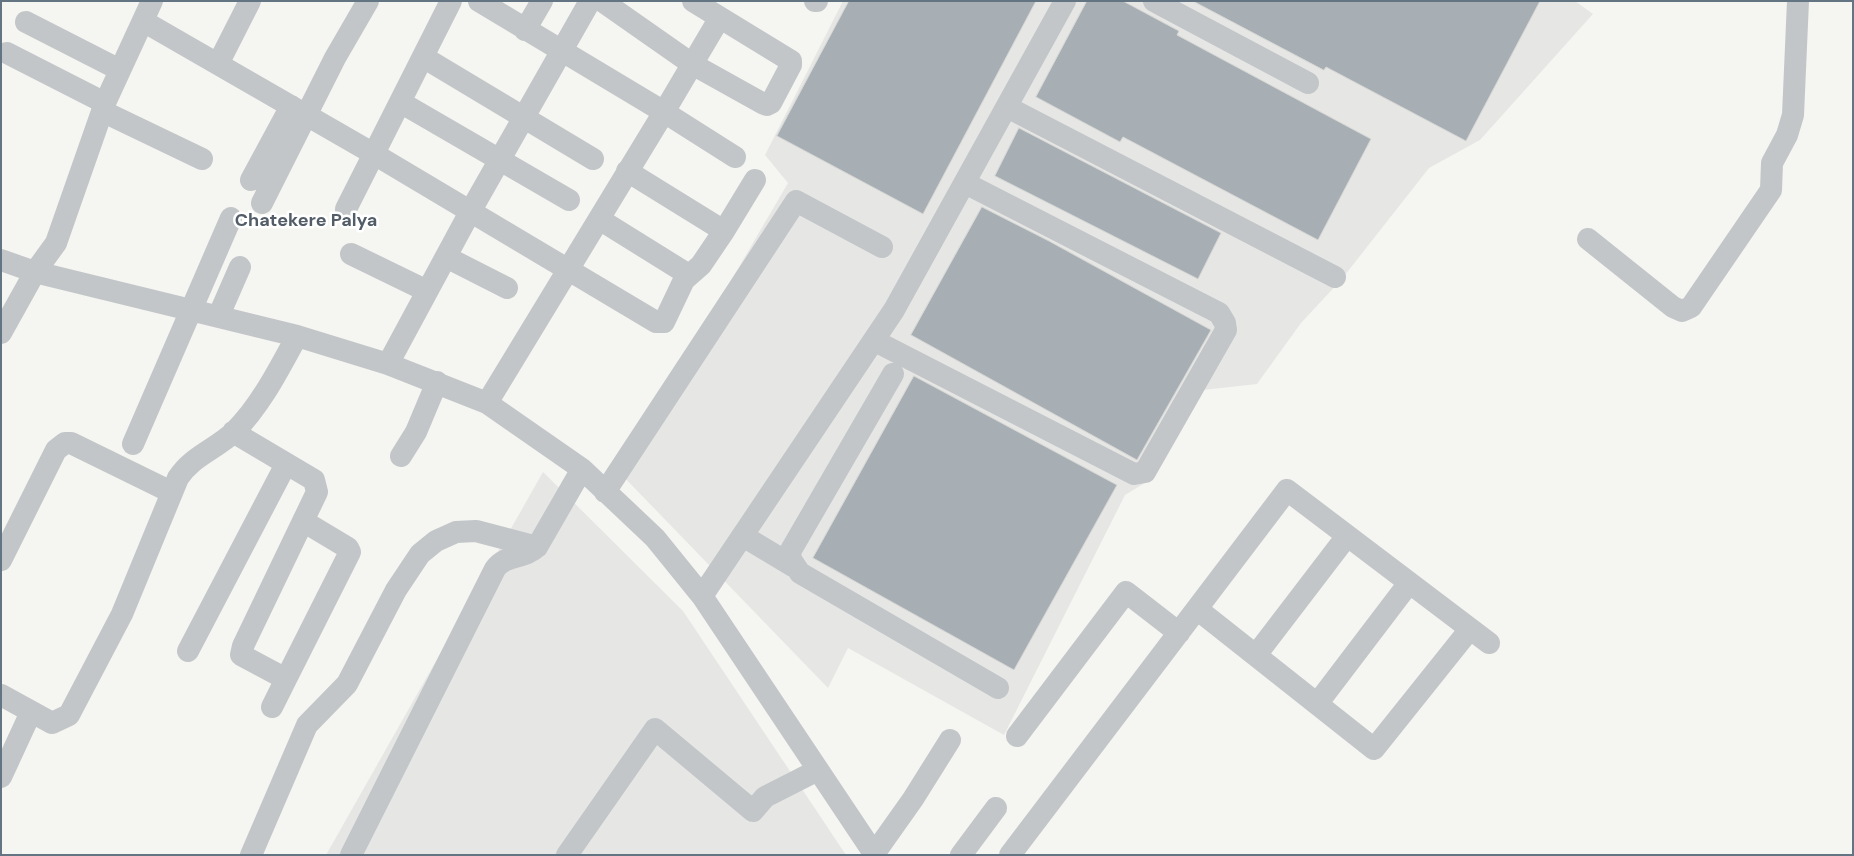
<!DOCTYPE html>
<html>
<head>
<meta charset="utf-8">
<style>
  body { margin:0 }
  #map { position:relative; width:1854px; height:856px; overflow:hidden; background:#f5f5f1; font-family:"DM Sans",sans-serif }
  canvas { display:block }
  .frame { position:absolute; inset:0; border:2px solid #637483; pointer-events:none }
</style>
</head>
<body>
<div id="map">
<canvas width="1854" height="856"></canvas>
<div class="frame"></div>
</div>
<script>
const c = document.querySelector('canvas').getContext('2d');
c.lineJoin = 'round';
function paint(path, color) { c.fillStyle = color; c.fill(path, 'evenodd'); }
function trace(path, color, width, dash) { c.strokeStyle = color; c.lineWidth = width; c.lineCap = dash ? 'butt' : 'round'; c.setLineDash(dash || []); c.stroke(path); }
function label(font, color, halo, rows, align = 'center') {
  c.font = font + ' "DM Sans",sans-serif'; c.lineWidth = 5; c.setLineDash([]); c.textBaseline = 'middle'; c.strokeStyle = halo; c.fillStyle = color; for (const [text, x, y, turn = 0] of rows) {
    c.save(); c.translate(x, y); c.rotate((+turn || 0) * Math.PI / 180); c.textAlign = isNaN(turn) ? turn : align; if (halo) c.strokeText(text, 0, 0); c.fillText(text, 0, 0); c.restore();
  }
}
paint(new Path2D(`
  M843 1H1575L1593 14 1480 140 1429 168 1341 280 1301 323 1257 384 1203 390 1148 481 1125 495 1004 735 848 648 828 688 619 472 788 183 765 155Z
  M543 472 683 611 846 855H326Z`), '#e6e7e5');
const building = new Path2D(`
  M849 1H1036L923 214 777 136Z
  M1087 1H1123L1179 31 1177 35 1371 139 1318 240 1123 137 1120 142 1036 97Z
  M1193 1H1540L1466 141 1326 67 1324 70Z
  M1019 128 1221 233 1198 279 995 176Z
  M982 207 1049 241 1211 330 1137 460 911 335Z
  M914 376 1117 485 1014 670 813 558Z`);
paint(building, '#a7afb5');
trace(building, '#d7d7d4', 1);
trace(new Path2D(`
  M479 1 664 112 487 403 582 469 655 538 702 596 875 855
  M602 1 692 64 762 103 767 105 771 103 791 65V61L693 1
  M815 1H817
  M1154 1 1308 83
  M719 19 664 112 735 157
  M143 21 374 154 656 322H664L684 280 701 265 724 231 755 180
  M26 22 120 70
  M525 30 542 1
  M7 53 105 103
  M423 57 593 159
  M218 64 250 1
  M400 102 569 200
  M1007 107 1335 277
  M102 111 202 159
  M627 171 724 231
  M251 180 291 106
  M262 203 335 58 368 1
  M346 209 451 1
  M599 219 689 275
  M1588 239 1673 307 1682 311 1691 307 1771 190 1772 163 1787 135 1793 115 1798 1
  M351 254 427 291
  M446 257 507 288
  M1 260 35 272 297 336 388 364 487 403
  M219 315 240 267
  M1 333 35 272 56 243 105 103 152 1
  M875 341 1134 474 1145 472 1226 330 1225 323 1219 313 965 183
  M388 364 470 212 590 1
  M893 374 791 550 790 558 800 573 998 688
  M233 432 314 480 317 492 243 646 241 655 286 679 272 707
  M133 444 231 218
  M401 456 416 432 437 382
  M605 492 796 201 882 247
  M743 536 793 566
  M1 560 56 450 65 443H71L171 492
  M702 596 894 310 1065 1
  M1197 609 1374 749 1470 629
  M188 651 286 464
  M1256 655 1347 536
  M286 679 350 552 348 548 303 521
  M1 695 52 723 69 715 122 614 178 478C192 456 216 449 234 432 261 405 279 369 297 336
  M1317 704 1409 583
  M1017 736 1126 592 1179 633
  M1 777 31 712
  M874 854 913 799 950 740
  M251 855 307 725 347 684 396 590 420 554 436 541 456 532 476 531 537 547
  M351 855 495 569C506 554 524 559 537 547L582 469
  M567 855 655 729 753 811 765 797 818 770
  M961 855 996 808
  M1010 855 1287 490 1489 643`), '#c2c6c9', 22);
label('bold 18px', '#525d68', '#fff', [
  ["Chatekere Palya",306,221]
]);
</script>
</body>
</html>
